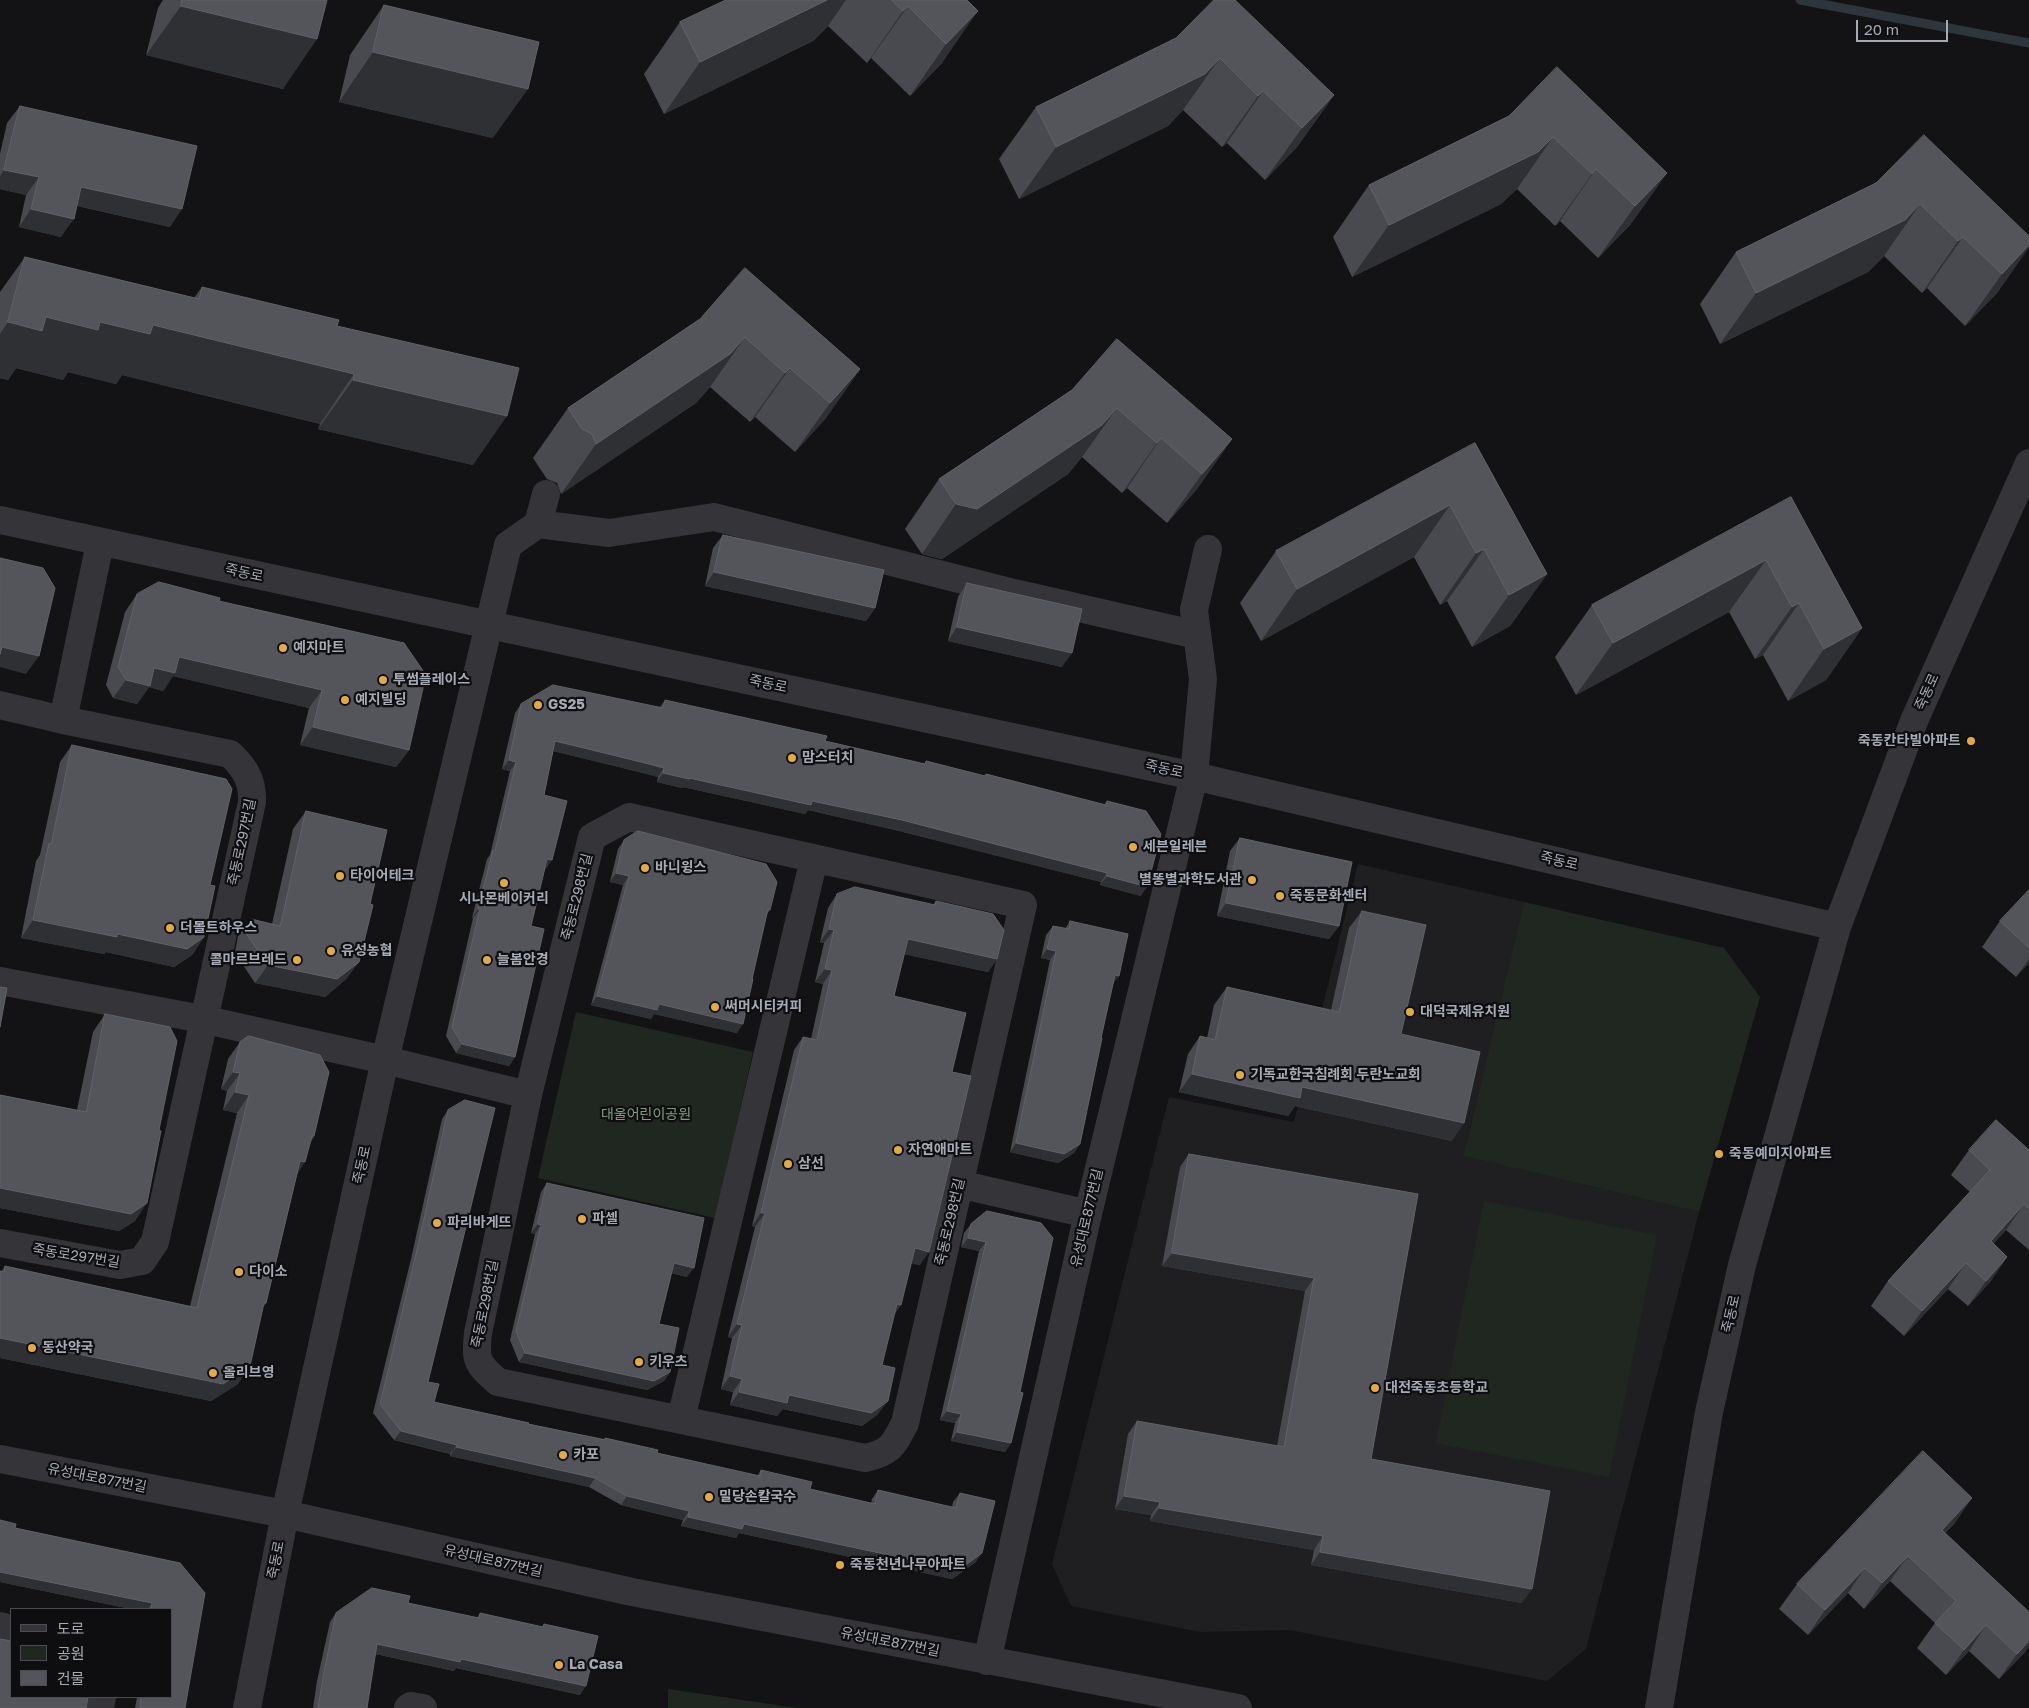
<!DOCTYPE html>
<html>
<head>
<meta charset="utf-8">
<style>
  body { margin:0 }
  #map { position:relative; width:2029px; height:1708px; overflow:hidden; background:#131315; font-family:"Golos Text","Noto Sans KR",sans-serif }
  canvas { display:block }
  .legend { position:absolute; left:10px; top:1608px; width:162px; height:90px; box-sizing:border-box; background:#0e0e10; border:1px solid #4b4c52; margin:0; padding:6px 9px; list-style:none; font-size:15px; color:#a6aab4 }
  .legend li { display:flex; align-items:center; gap:10px; height:25px }
  .legend b { width:25px; border:1px solid #4b4c52 }
  .scale { position:absolute; left:1856px; top:20px; width:92px; height:22px; box-sizing:border-box; border:2px solid #a6aab4; border-top:0; padding-left:6px; font-size:15px; line-height:18px; white-space:nowrap; color:#a6aab4; -webkit-text-stroke:4px #0e0e10; paint-order:stroke }
</style>
</head>
<body>
<div id="map">
<canvas width="2029" height="1708"></canvas>
<ul class="legend">
<li><b style="height:6px;background:#353539"></b>도로</li>
<li><b style="height:14px;background:#202721"></b>공원</li>
<li><b style="height:14px;background:#53555a"></b>건물</li>
</ul>
<div class="scale">20 m</div>
</div>
<script>
const c = document.querySelector('canvas').getContext('2d');
c.lineJoin = 'round';
function paint(path, color) { c.fillStyle = color; c.fill(path, 'evenodd'); }
function trace(path, color, width, dash) { c.strokeStyle = color; c.lineWidth = width; c.lineCap = dash ? 'butt' : 'round'; c.setLineDash(dash || []); c.stroke(path); }
function label(font, color, halo, rows, align = 'center') {
  c.font = font + ' "Golos Text","Noto Sans KR",sans-serif'; c.lineWidth = 4.5; c.setLineDash([]); c.textBaseline = 'middle'; c.strokeStyle = halo; c.fillStyle = color; for (const [text, x, y, turn = 0] of rows) {
    c.save(); c.translate(x, y); c.rotate((+turn || 0) * Math.PI / 180); c.textAlign = isNaN(turn) ? turn : align; if (halo) c.strokeText(text, 0, 0); c.fillText(text, 0, 0); c.restore();
  }
}
paint(new Path2D(`
  M1358 864 1524 902 1465 1156 1699 1212 1586 1649 1547 1681 1290 1630 1200 1632 1071 1606 1052 1564 1169 1097 1294 1122Z`), '#1f1f22');
paint(new Path2D(`
  M1524 902 1724 948 1760 997 1699 1212 1464 1156Z
  M576 1012 753 1052 715 1218 538 1178Z
  M1484 1201 1657 1235 1609 1477 1436 1443Z
  M668 1689 797 1708H668Z`), '#202721');
trace(new Path2D(`
  M1800 0 2029 43`), '#2e363c', 9);
trace(new Path2D(`
  M0 520 1194 776 1837 927
  M538 524 546 494
  M0 705 63 720 230 754C245 768 253 781 252 802L155 1242 142 1261 120 1265 0 1243
  M63 720 100 543
  M629 817 1023 905 905 1423C893 1446 891 1452 865 1458L498 1382C477 1364 475 1361 478 1333L528 1095 592 837Z
  M0 981 202 1019 385 1060 528 1095
  M959 1184 1088 1214
  M681 1419 814 859
  M0 1459 285 1514 632 1592 1238 1708
  M0 1626 11 1629
  M987 1661 1088 1214 1194 776 1203 679 1194 610 1208 549
  M100 1708 102 1697
  M247 1708 285 1514 385 1060 508 545 538 524 609 533 714 517 1014 593 1197 635
  M408 1708 411 1706 423 1708
  M1659 1708 1709 1412 1742 1265 1837 927 1914 721 2029 463`), '#353539', 28);
paint(new Path2D(`
  M163 0H327L283 89 146 55 158 8Z
  M726 0H967L942 63 910 96 871 58 867 63 828 26 813 41 664 114 644 74 680 22Z
  M384 5 493 138 339 102 350 55Z
  M1176 38 1334 95 1297 147 1265 180 1227 143 1222 147 1183 110 1168 126 1019 199 999 159 1036 107Z
  M20 106 170 227 77 206 61 237 19 227 26 195 0 189V154L7 123Z
  M1509 116 1667 173 1630 225 1598 258 1560 221 1555 226 1517 189 1501 204 1352 277 1333 237 1369 185Z
  M1876 183 2029 236V247L1997 293 1965 326 1927 288 1922 293 1884 256 1868 272 1720 344 1700 304 1736 252Z
  M25 257 194 298 202 287 337 326 473 465 318 429 320 424 122 375 116 384 68 372 63 380 16 368 8 380 0 378V292Z
  M700 319 860 369 826 418 795 452 755 417 750 422 710 387 696 403 561 494 557 483 547 479 533 458 568 408Z
  M1072 390 1232 439 1197 489 1167 523 1127 488 1122 493 1082 457 1068 474 942 559 922 554 905 529 939 479Z
  M1475 443 1547 574 1510 626 1472 647 1447 601 1440 605 1414 557 1261 641 1240 603 1276 551Z
  M1791 497 1862 628 1826 680 1788 701 1763 655 1755 659 1729 612 1576 695 1555 657 1592 605Z
  M723 535 875 608 866 621 705 586 713 548Z
  M967 583 1062 667 948 641 958 597Z
  M137 594 219 601 409 750 396 767 300 745 309 708 173 676 163 691 149 687 137 704 113 698 106 685 125 612Z
  M665 700 825 741 924 764 926 761 985 776 986 774 1104 805 1107 801 1141 896 1100 885 1101 882 895 830 808 810 805 814 683 787 682 788 657 782 658 777 635 771 553 751 544 795 546 869H545L531 926 515 1057 509 1066 456 1053 446 1036 473 918H472L487 859 490 855 510 771 502 769 515 713 521 704 660 707Z
  M72 745 210 885 204 937 192 955 174 967 106 952 104 954 21 938 36 861 40 855 60 762Z
  M306 811 370 904 359 962 346 979 325 997 255 983 235 953 238 936 251 919 272 924 293 829Z
  M1240 838 1339 926 1329 939 1217 916 1230 851Z
  M624 840 770 910 767 914 737 1033 654 1014 651 1019 591 1005 623 885 610 882 618 849Z
  M2029 890V963L2016 977 1982 947 2000 921Z
  M837 894 933 905 936 901 997 959 988 972 904 954 894 996 952 1072 920 1265 911 1263 901 1305 894 1314 882 1365 878 1414 862 1426 783 1409 777 1416 730 1405 733 1392 721 1389 732 1338 728 1337 755 1227 752 1226 794 1050 803 1037 811 1039 823 984 815 982 824 943 820 942 828 908Z
  M1362 911 1401 1034 1452 1141 1295 1106 1288 1116 1179 1092 1188 1054 1200 1036 1207 1038 1214 1005 1227 987 1331 1010 1349 928Z
  M1070 921 1113 984 1101 1038 1080 1144 1074 1153 1058 1163 1010 1152 1050 960 1041 958 1046 935 1053 926 1065 929Z
  M105 1014 135 1221 119 1231 0 1208V1095L77 1110 93 1032Z
  M240 1042 314 1136 311 1142 297 1175 266 1303 262 1309 238 1384 211 1401 0 1358V1271L1 1272 5 1266 190 1306 237 1113 223 1110 227 1091 221 1089 228 1059Z
  M448 1110 428 1382 434 1402 528 1424 604 1439 605 1438 657 1453 757 1476 761 1470 810 1489 871 1503 872 1499 878 1490 952 1507 953 1502 960 1493 976 1562 952 1579 739 1533 736 1538 681 1526 683 1520 621 1505 589 1487 450 1456V1454L394 1440 373 1413 411 1259 442 1119Z
  M1969 1150H2029V1250L2006 1230 1993 1244 2007 1257 1990 1282 1968 1306 1948 1289 1904 1336 1871 1306 1888 1281 1970 1192 1951 1175Z
  M1189 1154 1418 1194 1371 1459 1522 1603 1311 1565 1314 1550 1150 1521 1151 1515 1115 1509 1128 1434 1137 1421 1277 1446 1305 1291 1162 1266 1180 1167Z
  M547 1183 687 1277 671 1273 659 1324 670 1372 664 1381 647 1390 519 1362 510 1340 535 1234 531 1233 541 1192Z
  M987 1211 1020 1392 1011 1443 1005 1452 951 1441 955 1423 940 1420 979 1251 961 1247 964 1233 971 1224Z
  M0 1520 15 1528 180 1563 185 1708H135L137 1697H171V1609H131L0 1582Z
  M1955 1523 1945 1533 2026 1651 1999 1679 1969 1651 1946 1675 1917 1648 1935 1623 1890 1581 1864 1609 1848 1593 1808 1635 1779 1609 1797 1584Z
  M408 1603 477 1618 480 1613 542 1627 544 1624 580 1695 456 1668 454 1671 375 1654 367 1708H313L317 1681 330 1622 336 1613Z`), '#494a50');
paint(new Path2D(`
  M827 0H846L828 26 813 41 664 114 700 62Z
  M181 6 317 39 283 89 146 55Z
  M908 6 871 58 867 63 903 11Z
  M978 11 942 63 910 96 946 44Z
  M373 52 528 89 493 138 339 102Z
  M1220 58 1183 110 1168 126 1019 199 1056 147Z
  M1263 91 1227 143 1222 147 1258 96Z
  M1334 95 1297 147 1265 180 1302 128Z
  M1553 137 1517 189 1501 204 1352 277 1389 225Z
  M1596 169 1560 221 1555 226 1592 174Z
  M4 170 39 177 26 195 0 189V176Z
  M1667 173 1630 225 1598 258 1635 206Z
  M81 187 182 209 170 227 69 204Z
  M1920 204 1884 256 1868 272 1720 344 1756 293Z
  M31 209 74 219 61 237 19 227Z
  M1963 237 1927 288 1922 293 1958 241Z
  M2029 245V247L1997 293 1965 326 2002 274Z
  M46 317 100 322 153 325 354 374 320 424 122 375 116 384 68 372 63 380 16 368 8 380 0 378V334L8 322Z
  M745 337 710 387 696 403 561 494 596 444Z
  M790 368 755 417 750 422 785 373Z
  M860 369 826 418 795 452 830 403Z
  M353 380 507 416 473 465 318 429Z
  M1117 408 1082 457 1068 474 942 559 922 554 956 504Z
  M1161 438 1127 488 1122 493 1157 443Z
  M1232 439 1197 489 1167 523 1202 474Z
  M1450 505 1414 557 1261 641 1297 589Z
  M1484 549 1447 601 1440 605 1476 553Z
  M1766 560 1729 612 1576 695 1613 643Z
  M714 572 875 608 866 621 705 586Z
  M1547 574 1510 626 1472 647 1509 595Z
  M1799 603 1763 655 1755 659 1792 607Z
  M957 627 1072 653 1062 667 948 641Z
  M1862 628 1826 680 1788 701 1824 649Z
  M2 647 39 656 26 674 0 667V649Z
  M179 657 322 690 309 708 173 676 163 691 149 687 137 704 113 698 126 680Z
  M313 727 409 750 396 767 300 745Z
  M555 741 641 762 664 768 658 777 635 771 549 750Z
  M509 760 516 762 510 771 502 769Z
  M663 773 812 801 902 820 1107 873 1101 882 895 830 808 810 805 814 683 787 682 788 657 782Z
  M547 859 552 860 546 869 541 868Z
  M616 873 629 876 623 885 610 882Z
  M1107 876 1147 887 1141 896 1100 885Z
  M1226 903 1339 926 1329 939 1217 916Z
  M478 909H480L473 918H472Z
  M33 920 117 934 204 937 192 955 174 967 106 952 104 954 21 938Z
  M829 929 834 930 824 943 820 942Z
  M908 939 997 959 988 972 898 953Z
  M1047 949 1056 951 1050 960 1041 958Z
  M2029 959V963L2016 977Z
  M359 962 346 979 325 997 255 983 268 965Z
  M825 969 832 970 823 984 815 982Z
  M1115 975 1119 976 1112 985Z
  M597 996 659 1004 743 1024 737 1033 654 1014 651 1019 591 1005Z
  M462 1044 515 1057 509 1066 456 1053Z
  M233 1072 240 1073 227 1091 221 1089Z
  M1192 1074 1302 1087 1464 1123 1452 1141 1295 1106 1288 1116 1179 1092Z
  M235 1092 249 1095 237 1113 223 1110Z
  M1016 1143 1080 1144 1074 1153 1058 1163 1010 1152Z
  M300 1161 305 1162 293 1180Z
  M0 1188 147 1203 135 1221 119 1231 0 1208Z
  M2024 1204 2006 1230 1973 1266 1991 1241Z
  M761 1213H765L755 1227 752 1226Z
  M538 1224 541 1225 535 1234 531 1233Z
  M968 1238 986 1242 979 1251 961 1247Z
  M915 1248 929 1252 920 1265 905 1262Z
  M1172 1253 1314 1278 1305 1291 1162 1266Z
  M2007 1257 1990 1282 1968 1306 1986 1281Z
  M674 1263 694 1268 687 1277 667 1272Z
  M1966 1263 1948 1289 1904 1336 1922 1311Z
  M897 1304 901 1305 892 1318Z
  M737 1324 742 1325 732 1338 728 1337Z
  M0 1338 250 1366 238 1384 211 1401 0 1358Z
  M525 1353 670 1372 664 1381 647 1390 519 1362Z
  M730 1376 742 1379 733 1392 721 1389Z
  M739 1392 789 1395 888 1401 878 1414 862 1426 783 1409 777 1416 730 1405Z
  M947 1411 961 1414 955 1423 940 1420Z
  M401 1431 457 1445 450 1454 394 1440Z
  M957 1432 1011 1443 1005 1452 951 1441Z
  M456 1447 595 1478 589 1487 450 1456Z
  M627 1496 689 1511 683 1520 621 1505Z
  M1124 1496 1160 1502 1151 1515 1115 1509Z
  M1972 1498 1955 1523 1924 1556 1942 1530Z
  M1159 1508 1323 1536 1314 1550 1150 1521Z
  M688 1517 744 1524 982 1553 976 1562 952 1579 739 1533 736 1538 681 1526Z
  M1320 1552 1532 1589 1522 1603 1311 1565Z
  M1908 1556 1890 1581 1864 1609 1882 1583Z
  M1865 1568 1848 1593 1808 1635 1825 1610Z
  M0 1572 152 1603 148 1609H131L0 1582Z
  M1986 1625 1969 1651 1946 1675 1964 1650Z
  M2029 1641V1647L2026 1651 1999 1679 2017 1654Z
  M377 1644 461 1659 586 1686 580 1695 456 1668 454 1671 371 1653Z`), '#2f3034');
const building = new Path2D(`
  M182 0H327L317 39 181 6Z
  M726 0H827L700 62 680 22Z
  M892 0H967L978 11 946 44 908 6 903 11Z
  M1214 0H1235L1334 95 1302 128 1263 91 1258 96 1220 58 1205 74 1056 147 1036 107 1176 38Z
  M384 5 539 42 528 89 373 52Z
  M1557 67 1667 173 1635 206 1596 169 1592 174 1553 137 1538 152 1389 225 1369 185 1509 116Z
  M20 106 197 146 182 209 81 187 74 219 31 209 39 177 4 170Z
  M1924 135 2029 236V245L2002 274 1963 237 1958 241 1920 204 1905 220 1756 293 1736 252 1876 183Z
  M25 257 199 299 202 287 339 320 337 326 519 368 507 416 353 380 354 374 153 325 150 334 100 322 98 330 46 317 42 331 8 322Z
  M745 268 860 369 830 403 790 368 785 373 745 337 730 354 596 444 592 434 582 429 568 408 700 319Z
  M1117 339 1232 439 1202 474 1161 438 1157 443 1117 408 1102 425 977 509 956 504 939 479 1072 390Z
  M1475 443 1547 574 1509 595 1484 549 1476 553 1450 505 1297 589 1276 551Z
  M1791 497 1862 628 1824 649 1799 603 1792 607 1766 560 1613 643 1592 605Z
  M723 535 884 570 875 608 714 572Z
  M0 558 43 568 55 588 39 656 2 647 0 654Z
  M159 582 220 598 219 601 404 643 426 675 409 750 313 727 322 690 179 657 175 673 154 668 150 686 126 680 118 667 137 594Z
  M967 583 1082 609 1072 653 957 627Z
  M553 685 663 708 665 700 827 736 825 741 925 764 926 761 985 776 986 774 1106 805 1107 801 1146 811 1161 834 1147 887 1107 876V873L902 820 812 801 811 805 689 778V779L663 773 664 768 641 762 555 741 544 795 567 801 552 860 547 859 531 926 544 929 515 1057 462 1044 452 1027 480 909H478L493 850 495 851 516 762 509 760 521 704Z
  M72 745 226 779 232 789 210 885 215 886 204 937 187 949 117 934V937L33 920 49 843 51 844Z
  M306 811 387 830 370 904 373 905 359 962 337 979 268 965 247 935 251 919 280 926Z
  M638 831 766 864 777 882 770 910 768 909 752 979H753L743 1024 659 1004 657 1010 597 996 629 876 616 873 624 840Z
  M1240 838 1352 862 1339 926 1226 903Z
  M855 887 935 905 936 901 993 914 1004 930 997 959 908 939 894 996 966 1013 952 1072 971 1076 929 1252 915 1248 901 1305 897 1304 882 1365 895 1368 888 1401 871 1413 789 1395 787 1403 739 1392 742 1379 730 1376 742 1325 737 1324 765 1213H761L803 1037 817 1040 832 970 825 969 834 930 829 929 837 894Z
  M2029 890V948L2000 921Z
  M1362 911 1426 925 1401 1034 1480 1052 1464 1123 1302 1087 1300 1098 1192 1074 1200 1036 1215 1040 1227 987 1339 1012Z
  M1070 921 1128 934 1119 976 1115 975 1101 1038H1102L1080 1144 1064 1154 1016 1143 1056 951 1047 949 1053 926 1069 929Z
  M0 987 7 988 0 1027Z
  M105 1014 170 1027 177 1041 159 1130 161 1131 147 1203 131 1214 0 1188V1095L86 1112Z
  M249 1036 320 1055 329 1072 314 1136H312L305 1162 300 1161 266 1303H264L250 1366 223 1384 0 1338V1271L4 1272 5 1266 197 1308 249 1095 235 1092 240 1073 233 1072 240 1042Z
  M465 1100 495 1108 428 1382 439 1384 434 1402 529 1423 528 1424 605 1440V1438L658 1450 657 1453 760 1476 761 1470 812 1482 810 1489 875 1504 878 1490 956 1508 960 1493 995 1501 982 1553 959 1570 744 1524 742 1529 688 1517 689 1511 627 1496 595 1478 456 1447 457 1445 401 1431 380 1404 417 1250 448 1110Z
  M1996 1120 2029 1150V1209L2024 1204 1991 1241 2007 1257 1986 1281 1966 1263 1922 1311 1888 1281 1990 1170 1969 1150Z
  M1189 1154 1418 1194 1371 1459 1550 1491 1532 1589 1320 1552 1323 1536 1159 1508 1160 1502 1124 1496 1137 1421 1284 1447 1314 1278 1172 1253Z
  M547 1183 704 1218 694 1268 674 1263 659 1324 679 1328 670 1372 654 1381 525 1353 516 1331 541 1225 538 1224Z
  M987 1211 1041 1223 1053 1238 1020 1392 1023 1393 1011 1443 957 1432 961 1414 947 1411 986 1242 968 1238 971 1224Z
  M1923 1451 1972 1498 1942 1530 2029 1612V1641L2017 1654 1986 1625 1964 1650 1935 1623 1956 1601 1908 1556 1882 1583 1865 1568 1825 1610 1797 1584Z
  M0 1520 16 1524 15 1528 180 1563 205 1593 185 1708H140L141 1697H171V1609H151L152 1603 0 1572Z
  M372 1588 410 1596 408 1603 479 1618 480 1613 543 1627 544 1624 598 1636 586 1686 461 1659 460 1662 377 1644 367 1708H318L324 1672 336 1613Z
  M0 1639 11 1641V1697H88L86 1708H0Z`);
paint(building, '#53555a');
trace(building, '#606268', 1);
for (const [x, y, r, color] of [
  [283,648,5,"#e1ab3f"],
  [383,680,5,"#e1ab3f"],
  [345,700,5,"#e1ab3f"],
  [538,705,5,"#e1ab3f"],
  [1971,741,5,"#e1ab3f"],
  [792,758,5,"#e1ab3f"],
  [1133,847,5,"#e1ab3f"],
  [645,868,5,"#e1ab3f"],
  [340,876,5,"#e1ab3f"],
  [1252,880,5,"#e1ab3f"],
  [504,883,5,"#e1ab3f"],
  [1280,896,5,"#e1ab3f"],
  [170,928,5,"#e1ab3f"],
  [331,951,5,"#e1ab3f"],
  [297,960,5,"#e1ab3f"],
  [487,960,5,"#e1ab3f"],
  [715,1007,5,"#e1ab3f"],
  [1410,1012,5,"#e1ab3f"],
  [1240,1075,5,"#e1ab3f"],
  [898,1150,5,"#e1ab3f"],
  [1719,1154,5,"#e1ab3f"],
  [788,1164,5,"#e1ab3f"],
  [582,1219,5,"#e1ab3f"],
  [437,1223,5,"#e1ab3f"],
  [239,1272,5,"#e1ab3f"],
  [32,1348,5,"#e1ab3f"],
  [639,1362,5,"#e1ab3f"],
  [213,1373,5,"#e1ab3f"],
  [1375,1388,5,"#e1ab3f"],
  [563,1455,5,"#e1ab3f"],
  [709,1497,5,"#e1ab3f"],
  [840,1565,5,"#e1ab3f"],
  [559,1665,5,"#e1ab3f"]
]) { const dot = new Path2D(); dot.arc(x, y, r, 0, 2 * Math.PI); c.fillStyle = color; c.fill(dot); trace(dot, '#0e0e10', 2); }
label('14px', '#a6aab4', '#0e0e10', [
  ["죽동로",244,573,12],
  ["죽동로",768,684,12],
  ["죽동로",1927,692,-66],
  ["죽동로",1164,769,12],
  ["죽동로297번길",242,842,-78],
  ["죽동로",1559,861,13],
  ["죽동로298번길",577,897,-76],
  ["죽동로",362,1165,-78],
  ["유성대로877번길",1087,1218,-77],
  ["죽동로298번길",950,1222,-77],
  ["죽동로297번길",76,1256,9],
  ["죽동로298번길",485,1304,-79],
  ["죽동로",1731,1314,-77],
  ["유성대로877번길",97,1478,11],
  ["죽동로",276,1560,-79],
  ["유성대로877번길",493,1561,13],
  ["유성대로877번길",890,1642,11]
]);
label('bold 14px', '#a6aab4', '#0e0e10', [
  ["예지마트",293,648],
  ["투썸플레이스",393,680],
  ["예지빌딩",355,700],
  ["GS25",548,705],
  ["죽동칸타빌아파트",1961,741,"right"],
  ["맘스터치",802,758],
  ["세븐일레븐",1143,847],
  ["바니윙스",655,868],
  ["타이어테크",350,876],
  ["별똥별과학도서관",1242,880,"right"],
  ["죽동문화센터",1290,896],
  ["시나몬베이커리",504,899,"center"],
  ["더몰트하우스",180,928],
  ["유성농협",341,951],
  ["콜마르브레드",287,960,"right"],
  ["늘봄안경",497,960],
  ["써머시티커피",725,1007],
  ["대덕국제유치원",1420,1012],
  ["기독교한국침례회 두란노교회",1250,1075],
  ["자연애마트",908,1150],
  ["죽동예미지아파트",1729,1154],
  ["삼선",798,1164],
  ["파셀",592,1219],
  ["파리바게뜨",447,1223],
  ["다이소",249,1272],
  ["동산약국",42,1348],
  ["키우츠",649,1362],
  ["올리브영",223,1373],
  ["대전죽동초등학교",1385,1388],
  ["카포",573,1455],
  ["밀당손칼국수",719,1497],
  ["죽동천년나무아파트",850,1565],
  ["La Casa",569,1665]
], 'left');
label('14px', '#7f9d81', '#0e0e10', [
  ["대울어린이공원",646,1115]
]);
</script>
</body>
</html>
